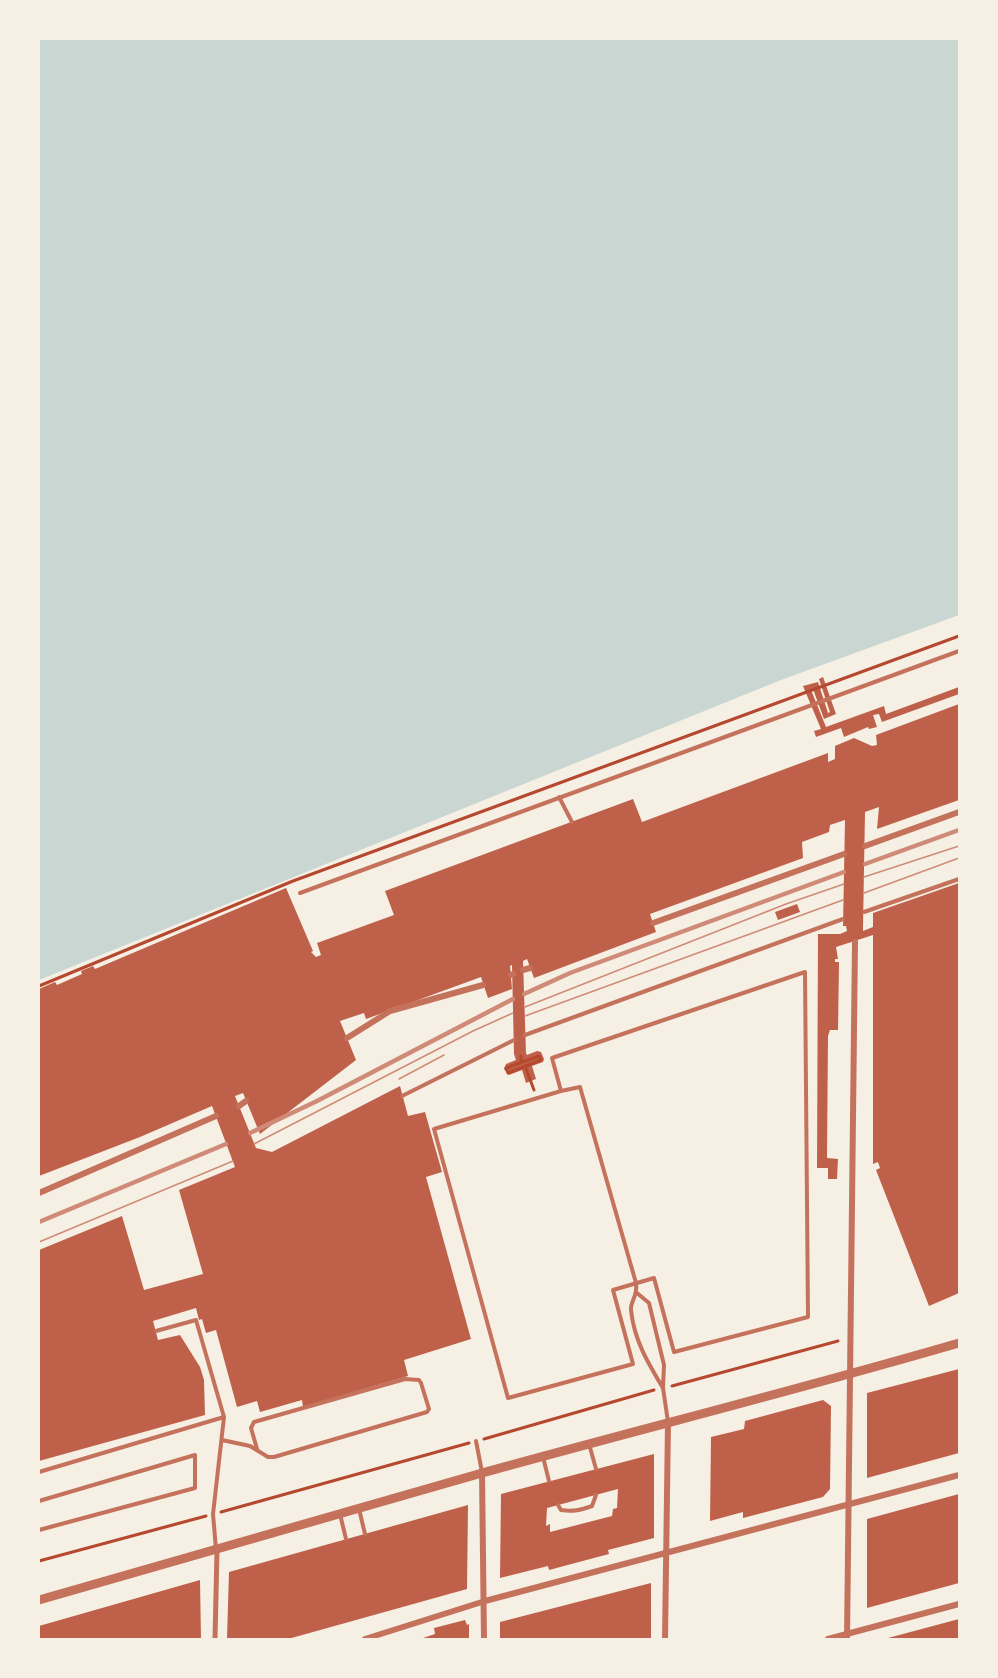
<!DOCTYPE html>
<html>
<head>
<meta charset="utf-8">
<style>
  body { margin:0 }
  #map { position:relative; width:998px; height:1678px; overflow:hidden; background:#f6efe4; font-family:"Noto Sans",sans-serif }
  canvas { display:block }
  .frame { position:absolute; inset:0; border:40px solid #f6efe4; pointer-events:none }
</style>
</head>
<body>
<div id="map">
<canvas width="998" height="1678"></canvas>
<div class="frame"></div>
</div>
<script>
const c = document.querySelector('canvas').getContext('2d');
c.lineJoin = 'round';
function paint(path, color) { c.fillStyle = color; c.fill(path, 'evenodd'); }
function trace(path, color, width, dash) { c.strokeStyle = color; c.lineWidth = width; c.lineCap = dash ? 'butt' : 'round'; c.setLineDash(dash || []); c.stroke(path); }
paint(new Path2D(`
  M39 39H959V615L781 680 39 980Z`), '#c9d6d2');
paint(new Path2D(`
  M823 677 836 714 824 719 813 689 811 690 826 727 884 706 886 714 959 687V694L882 722 879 714 873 715 877 727 869 729 868 727 844 737 841 728 816 737 814 731 821 729 803 686 818 682 828 713 830 712 819 679Z
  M959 704V800L877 829 879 807 865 812 863 926V931L873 927V913L959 883V1293L929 1306 876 1170 880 1168 878 1162 873 1164V935L836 947 838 959H835V962H839L838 1030H830L828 1036 827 1158 838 1159 837 1179H828V1168H817L818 934H840L847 931 846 926H843L845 820 830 825 829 832 802 842 803 858 650 914 656 932 534 978 527 959 523 961 526 1053 527 1055 537 1051 541 1052 544 1059 543 1062 532 1066 536 1079 526 1083 522 1070 509 1075 504 1069 506 1064 516 1060 514 1054 512 965 510 966 512 989 488 998 481 977 366 1019 364 1013 340 1021 356 1060 260 1134 243 1093 235 1096 256 1148 272 1152 400 1086 408 1116 425 1112 442 1172 426 1177 471 1339 404 1360 408 1376 303 1407 302 1400 260 1412 257 1401 237 1407 216 1330 206 1333 202 1319 199 1320 196 1308 153 1321 158 1340 180 1335 200 1367 204 1380 205 1415 39 1461V1250L122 1216 144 1290 203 1274 179 1190 235 1167 212 1106 140 1137 39 1176V989L55 982 57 985 82 974 81 971 93 966 95 969 286 888 313 951 311 952 316 957 321 955 317 943 394 915 385 891 633 799 642 822 828 753V762L835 759V746L854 738 872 746 877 745 876 735Z
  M797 904 800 912 778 920 775 912Z
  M959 1369V1453L867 1478V1393Z
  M823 1400 831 1406 830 1489 823 1497 743 1518V1512L710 1521 711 1437 744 1429 745 1421Z
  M654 1454V1538L608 1550 609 1554 549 1570 548 1566 500 1578 501 1494ZM618 1489 617 1508 613 1509 612 1516 550 1532V1524L546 1526 547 1508Z
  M959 1494V1583L867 1608V1519Z
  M468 1505 467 1589 288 1639H227L229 1572Z
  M200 1580 201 1639H39V1626Z
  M651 1583V1639H500V1622Z
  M959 1619V1639H888V1638Z
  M465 1620 467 1625 469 1624V1639H420L435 1634 434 1628Z`), '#bf614a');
trace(new Path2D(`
  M39 986 293 881 959 636
  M521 1056V1062
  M539 1056 541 1060 508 1073 506 1068Z
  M525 1066 534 1090
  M672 1386 838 1341
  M484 1439 654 1390
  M221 1512 469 1443
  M39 1561 206 1516`), '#b5482f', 3);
trace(new Path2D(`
  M559 797 572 822
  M300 893 959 651
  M864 912 959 879
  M525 1035 843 919
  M561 1091 434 1129 508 1398 633 1364 613 1290 654 1278 674 1352 808 1317 805 972 552 1058 561 1091 580 1087 636 1283C638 1297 630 1301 631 1310 634 1340 648 1363 663 1388
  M402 1096 514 1040
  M637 1293 649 1303 664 1365 663 1388 668 1422
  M156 1331 196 1320 224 1417 213 1514 216 1549
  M222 1440 250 1446 268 1457H274L427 1412 429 1409 421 1383 419 1380 405 1379 254 1422 251 1428 257 1449
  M476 1441 482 1472
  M589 1444 596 1469
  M543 1457 549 1481
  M39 1472 224 1417
  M39 1501 195 1455V1488L39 1530
  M558 1505 561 1510C573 1512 581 1510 592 1506L596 1495
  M359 1509 365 1534
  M340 1514 346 1539`), '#c5725c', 4);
trace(new Path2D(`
  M215 1639 217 1550`), '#c5725c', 5);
trace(new Path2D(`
  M865 846 959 812
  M653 923 844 854
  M523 970 530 968
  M511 975 513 974
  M347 1038 390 1011 483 985
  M239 1106 246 1101
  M39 1193 216 1116
  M482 1473 484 1639
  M365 1639 485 1601 959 1475
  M665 1639 668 1422
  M828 1639 959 1604
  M847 1639 855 942`), '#c5725c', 6);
trace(new Path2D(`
  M39 1600C187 1559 334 1514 482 1473 641 1429 801 1389 959 1343`), '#c5725c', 9);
trace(new Path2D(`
  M864 877 959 846
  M864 893 959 858
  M525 1007 786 904 844 884
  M525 1016 843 900
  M399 1079 444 1055
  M254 1144 473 1031 513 1013
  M39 1242 233 1161`), '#cf8b77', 1.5);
trace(new Path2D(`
  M865 864 959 830
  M524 994 570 973 844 872
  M250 1133 317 1101 513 999
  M39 1222 226 1144`), '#cf8b77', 4.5);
</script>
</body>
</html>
